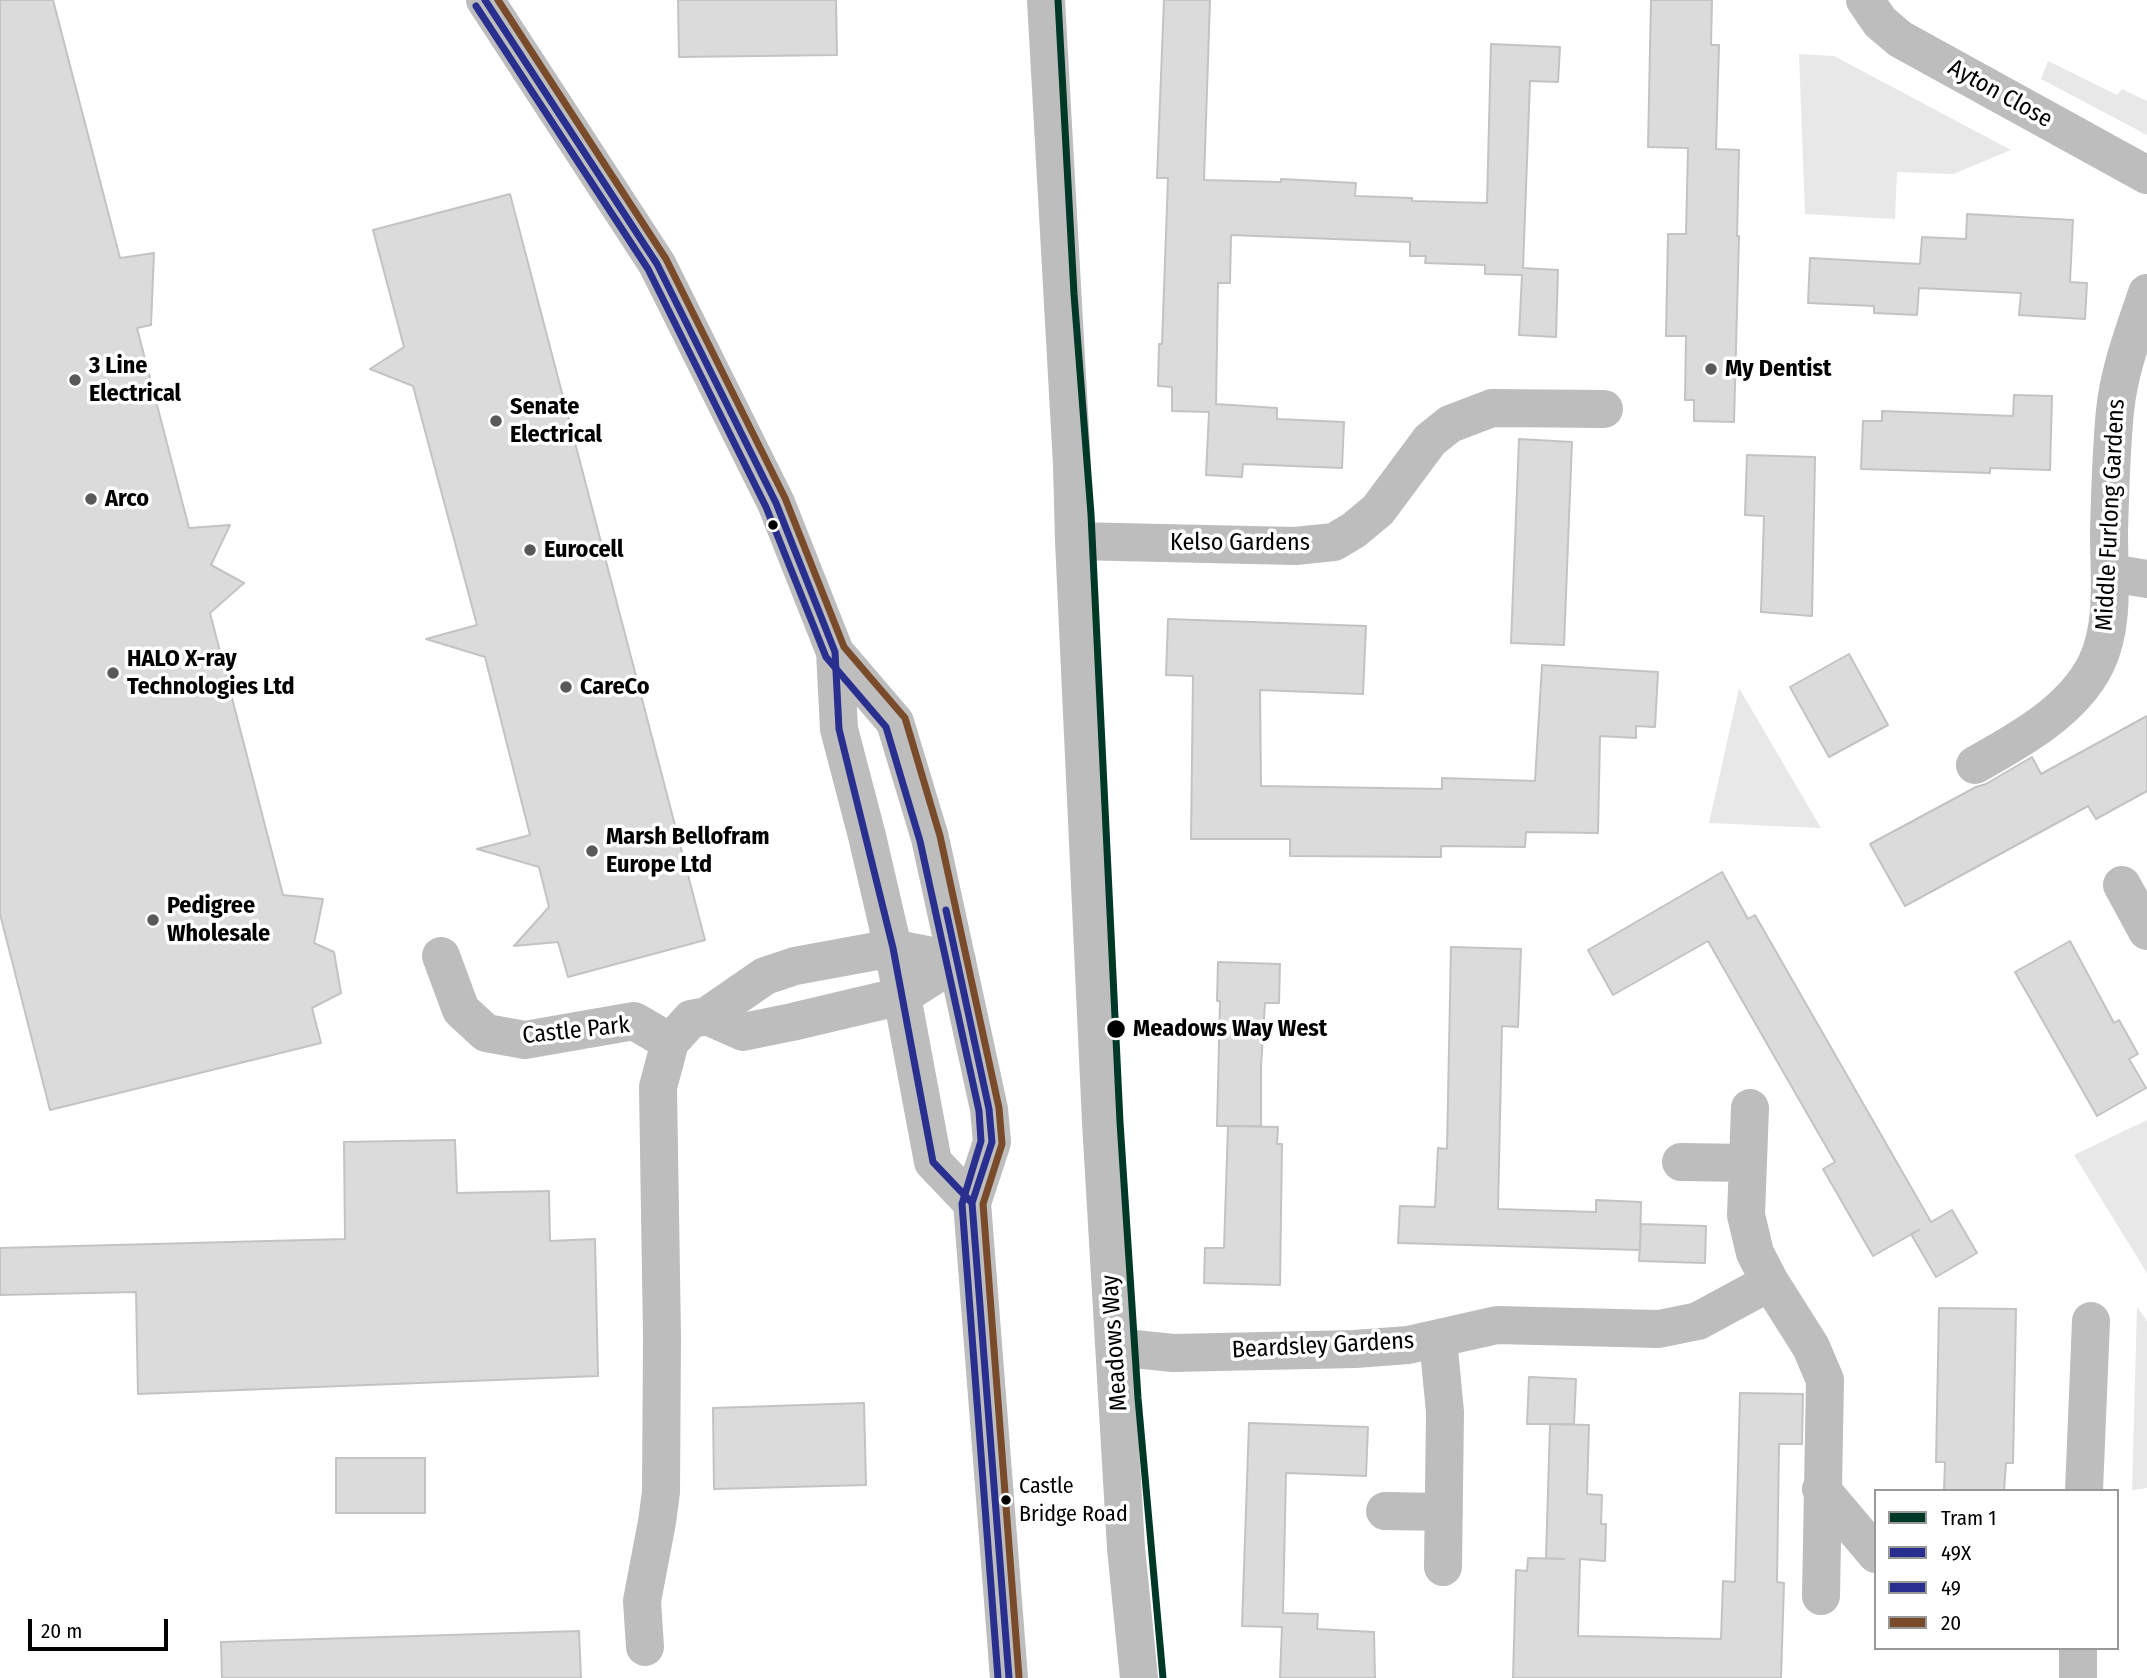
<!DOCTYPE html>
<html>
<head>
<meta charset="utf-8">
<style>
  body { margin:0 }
  #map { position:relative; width:2147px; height:1678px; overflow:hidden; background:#fff; font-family:"Fira Sans Condensed",sans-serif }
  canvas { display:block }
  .legend { position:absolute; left:1874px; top:1489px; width:245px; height:161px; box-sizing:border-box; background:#fff; border:2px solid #999; margin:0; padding:9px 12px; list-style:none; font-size:21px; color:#000 }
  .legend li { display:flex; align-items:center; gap:14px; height:35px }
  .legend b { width:35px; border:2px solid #999 }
  .scale { position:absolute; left:28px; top:1619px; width:140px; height:32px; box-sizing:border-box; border:4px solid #000; border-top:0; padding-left:9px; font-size:21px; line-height:24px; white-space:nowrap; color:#000; -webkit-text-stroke:5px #fff; paint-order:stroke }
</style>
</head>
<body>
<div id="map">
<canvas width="2147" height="1678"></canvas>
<ul class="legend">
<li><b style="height:9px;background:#003828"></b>Tram 1</li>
<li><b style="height:9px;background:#282f8f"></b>49X</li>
<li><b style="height:9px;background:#282f8f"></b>49</li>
<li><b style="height:9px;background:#7a4b2a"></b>20</li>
</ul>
<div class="scale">20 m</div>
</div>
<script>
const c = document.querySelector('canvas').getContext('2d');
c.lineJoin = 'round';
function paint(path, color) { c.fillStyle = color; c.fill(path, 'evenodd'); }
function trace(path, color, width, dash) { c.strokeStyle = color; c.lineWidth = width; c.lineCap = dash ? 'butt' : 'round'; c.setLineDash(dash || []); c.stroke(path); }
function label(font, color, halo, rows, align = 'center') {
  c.font = font + ' "Fira Sans Condensed",sans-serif'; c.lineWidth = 7; c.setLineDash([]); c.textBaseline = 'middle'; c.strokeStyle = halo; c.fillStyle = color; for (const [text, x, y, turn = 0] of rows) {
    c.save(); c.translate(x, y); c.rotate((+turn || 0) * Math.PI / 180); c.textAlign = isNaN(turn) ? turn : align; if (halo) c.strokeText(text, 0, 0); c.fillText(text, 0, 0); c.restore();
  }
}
paint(new Path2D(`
  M1799 54 1834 56 2011 150 1953 174 1897 172 1895 219 1805 214Z
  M2048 61 2117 95 2122 89 2147 101V135L2041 79Z
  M1739 688 1821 828 1709 823Z
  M2147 1120V1273L2074 1155Z
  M2137 1307 2147 1321V1488L2132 1490Z`), '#e8e8e8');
const building = new Path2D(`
  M0 0H53L120 258 154 253 151 325 137 328 189 528 230 525 211 565 244 583 210 613 283 895 323 899 314 943 334 952 341 993 312 1008 321 1043 50 1110 0 914Z
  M678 0H836L837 55 679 57Z
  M1164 0H1210L1204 180 1281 182V179L1356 183 1355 196 1412 198V201L1487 203 1491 44 1560 47 1558 82 1530 81 1523 268 1558 270 1556 337 1519 335 1522 275 1485 274V265L1425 263 1426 256H1410V242L1231 235 1230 283H1218L1216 404 1277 408V419L1344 422 1342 468 1243 464 1242 477 1206 475 1209 412 1172 411V387L1158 386 1159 344H1162L1168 178H1157Z
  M1651 0H1712L1711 45H1719L1716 149 1739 150 1737 236H1739L1734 422 1694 421V400H1685L1686 336H1666L1668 234H1686L1688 148 1648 147Z
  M510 194 705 940 568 977 558 942 514 946 549 907 539 867 477 849 530 835 485 657 426 639 477 625 413 386 370 369 404 347 373 230Z
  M1967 214 2073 220 2070 282 2087 283 2085 319 2019 315 2021 293 1919 288 1917 315 1874 313V306L1808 303 1810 258 1920 264 1922 237 1966 239Z
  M2014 395 2052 396 2050 470 1990 468V473L1861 469 1863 421H1882V411L2013 416Z
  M1519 439 1572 442 1564 645 1511 643Z
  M1747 455 1815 457 1812 616 1761 612 1764 516 1745 515Z
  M1168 619 1366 626 1363 694 1260 690 1261 786 1442 789V778L1535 781 1542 665 1658 672 1655 727 1636 726V738L1600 736 1598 833 1526 832 1525 847 1441 846V857L1290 856V839H1191L1193 676 1166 675Z
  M1849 654 1888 725 1829 757 1790 687Z
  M2147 716V791L2096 819 2088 806 1905 906 1870 844 1976 787 1986 784 2032 757 2041 774Z
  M1722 872 1748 919 1755 915 1931 1222 1952 1210 1977 1253 1936 1277 1911 1234 1919 1230 1873 1256 1823 1169 1835 1162 1708 941 1613 995 1588 950Z
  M2070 941 2114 1023 2119 1020 2138 1054 2129 1059 2146 1088 2097 1116 2015 972Z
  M1451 947 1521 949 1518 1027 1502 1026 1498 1209 1596 1212V1200L1641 1202 1640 1250 1398 1243 1400 1206 1435 1207 1438 1148 1447 1149Z
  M1218 962 1280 964 1279 1003H1265L1261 1067V1126H1217L1220 1001H1217Z
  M1228 1126 1278 1127 1277 1144H1282L1280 1285 1204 1283 1205 1248H1224Z
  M455 1140 457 1193 549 1191 550 1241 595 1239 598 1376 138 1394 136 1292 0 1295V1248L345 1239 344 1142Z
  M1641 1224 1706 1226 1705 1263 1639 1261Z
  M1939 1308 2016 1309 2013 1463H2006L2004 1491H1944L1945 1462H1936Z
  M1529 1377 1576 1379 1574 1424H1527Z
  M1740 1393 1803 1394 1802 1444H1779L1777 1582 1784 1583 1781 1678H1513L1516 1570 1527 1571 1528 1558 1564 1559 1546 1558 1550 1424 1589 1425 1587 1494 1602 1495 1601 1524H1606L1605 1561 1580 1559 1578 1636 1721 1639 1723 1581 1735 1582Z
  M864 1403 866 1485 714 1489 713 1408Z
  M1249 1423 1368 1427 1366 1476 1286 1473 1283 1613 1318 1614 1317 1629 1374 1632 1375 1678H1280L1282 1627 1242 1626Z
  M336 1458H425V1513H336Z
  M579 1631 581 1678H222L221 1642Z`);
paint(building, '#dbdbdb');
trace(building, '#c3c3c3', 2);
trace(new Path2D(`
  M1046 0 1072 465 1074 541 1101 1122 1126 1548 1139 1678
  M1865 0 1880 22 1900 39 2147 175
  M1074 541 1295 546 1334 542 1354 530 1378 510 1430 440 1450 424 1492 408 1604 409
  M2111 573 2147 579
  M1975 765C2018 741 2073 711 2096 664 2115 625 2109 576 2109 533 2110 493 2111 451 2115 411 2119 370 2134 332 2147 293
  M2122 885 2147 931
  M441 956 461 1010 486 1033 525 1040 634 1021 670 1042
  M1750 1108 1746 1215 1755 1253 1770 1282 1811 1347 1825 1380 1821 1596
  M1681 1162 1747 1163
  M1438 1339 1445 1412 1443 1567
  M1115 1347 1173 1353 1355 1349 1408 1345 1497 1325 1659 1329 1698 1321 1770 1282
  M1821 1489 1876 1554
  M2084 1491 2091 1321
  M1385 1511 1444 1512
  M645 1647 642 1601 657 1522 661 1492 662 1337 658 1087 670 1042 691 1019 707 1016 765 976 795 966 893 948 957 961 902 996 792 1022 743 1032 707 1016
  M2078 1678V1648`), '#bdbdbd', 38);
trace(new Path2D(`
  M485 0 657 264 776 503 835 652 839 729 867 836 893 948 933 1162 972 1203
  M835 652 895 722 930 838 989 1109 992 1142 972 1203 1009 1678`), '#bdbdbd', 38);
trace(new Path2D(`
  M485 0 657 264 776 503 835 652 839 729 893 948 933 1162 972 1203
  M946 910 989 1109 992 1142 972 1203 1009 1678`), '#282f8f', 7);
trace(new Path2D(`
  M476 6 648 269 766 507 826 657 886 727 920 841 979 1111 981 1141 962 1204 998 1678`), '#282f8f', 7);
trace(new Path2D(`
  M498 0 666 259 785 498 844 647 905 718 940 836 999 1108 1002 1144 983 1204 1019 1677`), '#7a4b2a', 7);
trace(new Path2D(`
  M1058 0 1074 294 1091 514 1120 1122 1138 1398 1163 1678`), '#003828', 7);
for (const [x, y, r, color] of [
  [1711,369,7,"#595959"],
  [75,380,7,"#595959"],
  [496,421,7,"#595959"],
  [91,499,7,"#595959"],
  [773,525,6,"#000"],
  [530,550,7,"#595959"],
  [113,673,7,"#595959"],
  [566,687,7,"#595959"],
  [592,851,7,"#595959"],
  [153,920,7,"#595959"],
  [1116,1029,10,"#000"],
  [1006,1500,6,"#000"]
]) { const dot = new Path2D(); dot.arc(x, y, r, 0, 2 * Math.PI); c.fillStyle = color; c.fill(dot); trace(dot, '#fff', 2.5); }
label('22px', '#000', '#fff', [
  ["Castle",1019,1487],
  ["Bridge Road",1019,1515]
], 'left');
label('24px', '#000', '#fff', [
  ["Ayton Close",2000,94,29],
  ["Middle Furlong Gardens",2111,515,-87],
  ["Kelso Gardens",1240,543],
  ["Castle Park",576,1031,-6],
  ["Meadows Way",1115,1343,-94],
  ["Beardsley Gardens",1323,1346,-3]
]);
label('bold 24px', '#000', '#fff', [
  ["3 Line",89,366],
  ["Electrical",89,394],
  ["My Dentist",1725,369],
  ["Senate",510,407],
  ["Electrical",510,435],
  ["Arco",105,499],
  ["Eurocell",544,550],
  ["HALO X-ray",127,659],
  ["Technologies Ltd",127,687],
  ["CareCo",580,687],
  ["Marsh Bellofram",606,837],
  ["Europe Ltd",606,865],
  ["Pedigree",167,906],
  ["Wholesale",167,934]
], 'left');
label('bold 24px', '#000', '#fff', [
  ["Meadows Way West",1133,1029]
], 'left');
</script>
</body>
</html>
